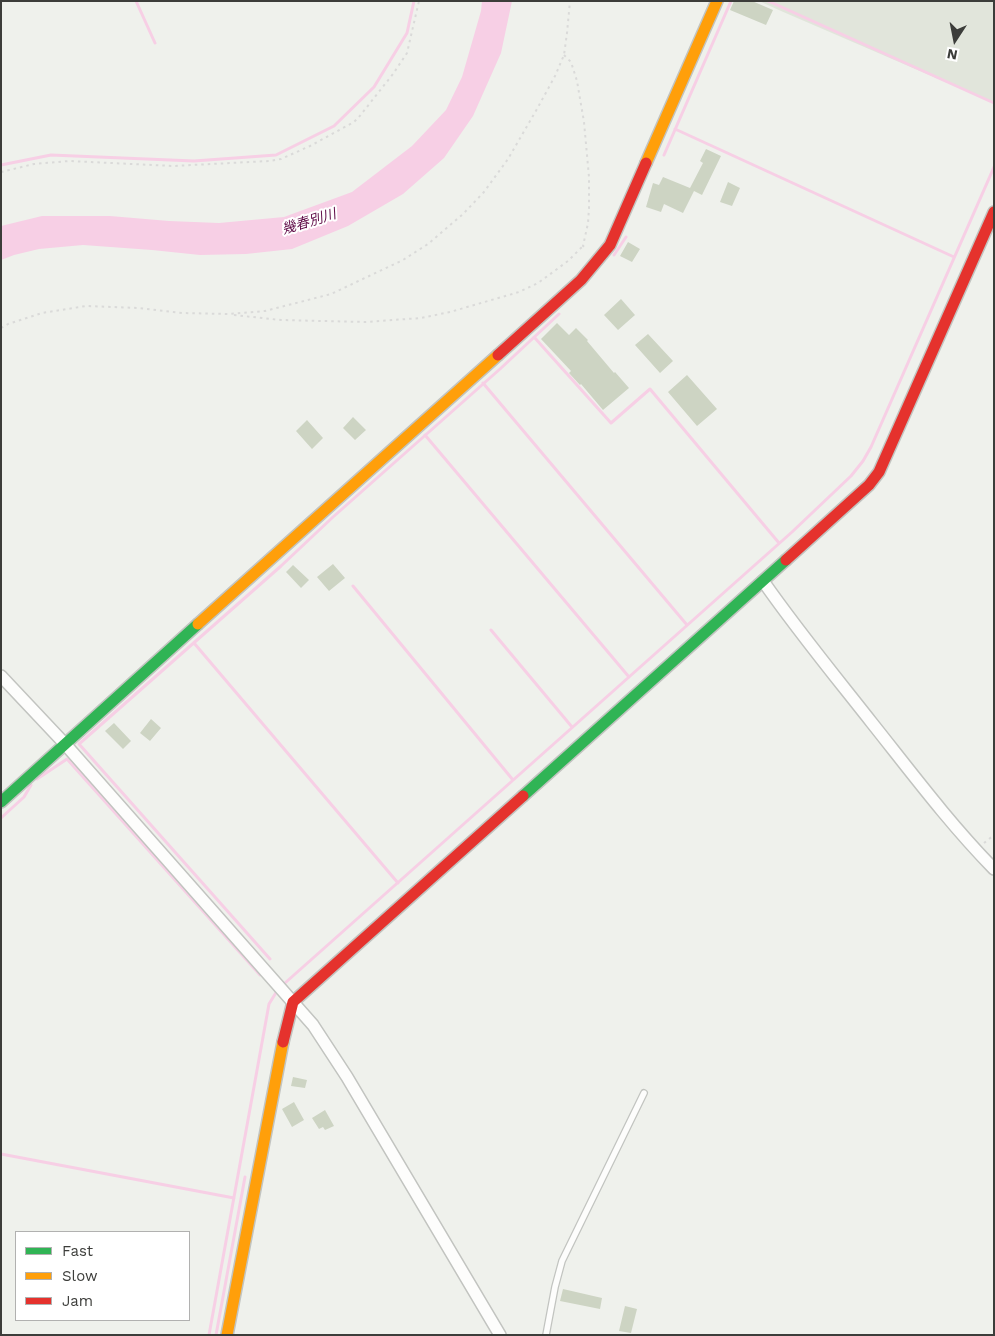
<!DOCTYPE html>
<html>
<head>
<meta charset="utf-8">
<style>
  body { margin:0 }
  #map { position:relative; width:995px; height:1336px; overflow:hidden; background:#eff1ec; font-family:"Work Sans",sans-serif }
  canvas { display:block }
  .frame { position:absolute; inset:0; border:2px solid #3c3d3a; pointer-events:none }
  .legend { position:absolute; left:15px; top:1231px; width:175px; height:90px; box-sizing:border-box; background:#fff; border:1px solid #b1b1b0; margin:0; padding:6px 9px; list-style:none; font-size:15px; color:#3c3d3a }
  .legend li { display:flex; align-items:center; gap:10px; height:25px }
  .legend b { width:25px; border:1px solid #b1b1b0 }
  .north { position:absolute; left:930px; top:15px; width:50px; height:50px; -webkit-text-stroke:4px #fff; paint-order:stroke; rotate:191deg; font-size:14px; font-weight:700; line-height:20px; text-align:center; color:#3c3d3a }
  .north::after { content:''; display:block; margin:auto; width:18px; height:22px; background:#3c3d3a; clip-path:polygon(50% 0,100% 100%,50% 72%,0 100%) }
</style>
</head>
<body>
<div id="map">
<canvas width="995" height="1336"></canvas>
<div class="frame"></div>
<ul class="legend">
<li><b style="height:6px;background:#30b455"></b>Fast</li>
<li><b style="height:6px;background:#ff9f0a"></b>Slow</li>
<li><b style="height:6px;background:#e5322d"></b>Jam</li>
</ul>
<div class="north">N</div>
</div>
<script>
const c = document.querySelector('canvas').getContext('2d');
c.lineJoin = 'round';
function paint(path, color) { c.fillStyle = color; c.fill(path, 'evenodd'); }
function trace(path, color, width, dash) { c.strokeStyle = color; c.lineWidth = width; c.lineCap = dash ? 'butt' : 'round'; c.setLineDash(dash || []); c.stroke(path); }
function label(font, color, halo, rows, align = 'center') {
  c.font = font + ' "Work Sans","Noto Sans JP",sans-serif'; c.lineWidth = 4; c.setLineDash([]); c.textBaseline = 'middle'; c.strokeStyle = halo; c.fillStyle = color; for (const [text, x, y, turn = 0] of rows) {
    c.save(); c.translate(x, y); c.rotate((+turn || 0) * Math.PI / 180); c.textAlign = isNaN(turn) ? turn : align; if (halo) c.strokeText(text, 0, 0); c.fillText(text, 0, 0); c.restore();
  }
}
paint(new Path2D(`
  M759 1H994V103L781 11Z`), '#e1e5db');
paint(new Path2D(`
  M482 1H512L501 53 473 116 444 158 403 194 348 226 292 249 246 254 200 255 152 250 83 245 39 249 14 255 1 260V226L42 216H110L169 221 219 223 284 217 352 192 412 146 446 110 462 77 481 11Z`), '#f7cfe5');
trace(new Path2D(`
  M136 1 155 43
  M768 1 994 103
  M675 129 954 257
  M664 155 731 1
  M1 165 51 155 194 161 276 155 334 126 374 87 407 33 414 1
  M614 255 626 237
  M534 337 611 423 650 389 779 543
  M483 383 687 625
  M425 435 629 677
  M353 586 513 780
  M491 630 572 727
  M194 643 398 883
  M37 779 67 759 260 975
  M1 818 24 797 31 785
  M270 959 79 744 281 566 333 517 500 369 559 314
  M285 983 792 532 851 476 863 461 871 447 994 167
  M1 1154 234 1198
  M209 1335 269 1004 277 991
  M216 1335 245 1177`), '#f7cfe5', 3);
paint(new Path2D(`
  M734 1H752L773 10 766 25 730 10Z
  M706 149 721 156 702 195 694 191 683 213 664 204 661 212 646 207 653 183 659 185 663 177 690 188 703 163 700 161Z
  M728 182 740 188 732 206 720 202Z
  M628 242 640 249 632 262 620 256Z
  M621 299 635 315 618 330 604 315Z
  M557 323 569 335 576 328 588 340 587 341 614 373 615 372 629 388 603 410 581 384 580 385 569 373 571 371 541 339Z
  M648 334 673 361 660 373 635 345Z
  M687 375 717 409 697 426 668 392Z
  M353 417 366 430 355 440 343 428Z
  M307 420 323 438 312 449 296 431Z
  M333 564 345 578 329 591 317 577Z
  M293 565 309 580 301 588 286 572Z
  M151 719 161 728 150 741 140 733Z
  M114 723 131 741 123 749 105 731Z
  M293 1077 307 1080 305 1088 291 1086Z
  M294 1102 304 1120 292 1127 282 1109Z
  M325 1110 334 1126 325 1130 323 1127 319 1129 312 1118Z
  M563 1289 602 1298 600 1309 560 1301Z
  M625 1306 637 1309 631 1333 619 1331Z`), '#cdd4c3');
const lane = new Path2D(`
  M546 1335 555 1287 562 1261 644 1093`);
const street = new Path2D(`
  M763 581C797 630 835 676 872 723 911 772 949 823 994 869
  M1 676 65 744 313 1025 347 1077 500 1335`);
const fast = new Path2D(`
  M523 796 786 560
  M1 802 198 624`);
const slow = new Path2D(`
  M646 163 717 1
  M198 624 498 355
  M227 1335 283 1042`);
const jam = new Path2D(`
  M498 355 581 280 610 245 646 163
  M786 560 869 485 879 472 994 212
  M283 1042 293 1002 523 796`);
trace(lane, '#c2c4c0', 8);
trace(street, '#c2c4c0', 14);
trace(fast, '#c2c4c0', 14);
trace(slow, '#c2c4c0', 14);
trace(jam, '#c2c4c0', 14);
trace(new Path2D(`
  M564 55 571 62 577 81 584 122 589 177V208L588 223 583 246 587 249
  M1 172 34 164 69 161 173 166 269 161 281 159 310 146 354 122 359 117 393 74 407 53 419 1
  M234 315 281 320 365 322 421 318 450 312 519 292 538 283 568 261 583 246
  M1 328 8 324 42 313 86 306 138 308 182 313 228 314 265 311 331 294 403 260 428 244 463 214 484 192 508 159 537 109 555 76 564 55 567 33 570 1
  M984 843 994 835`), '#dadad9', 2, [2.5, 4]);
trace(lane, '#fdfdfc', 5.5);
trace(street, '#fdfdfc', 11);
trace(fast, '#30b455', 11);
trace(slow, '#ff9f0a', 11);
trace(jam, '#e5322d', 11);
label('italic 14px', '#600d48', '#fff', [
  ["幾春別川",309,222,-17]
]);
</script>
</body>
</html>
